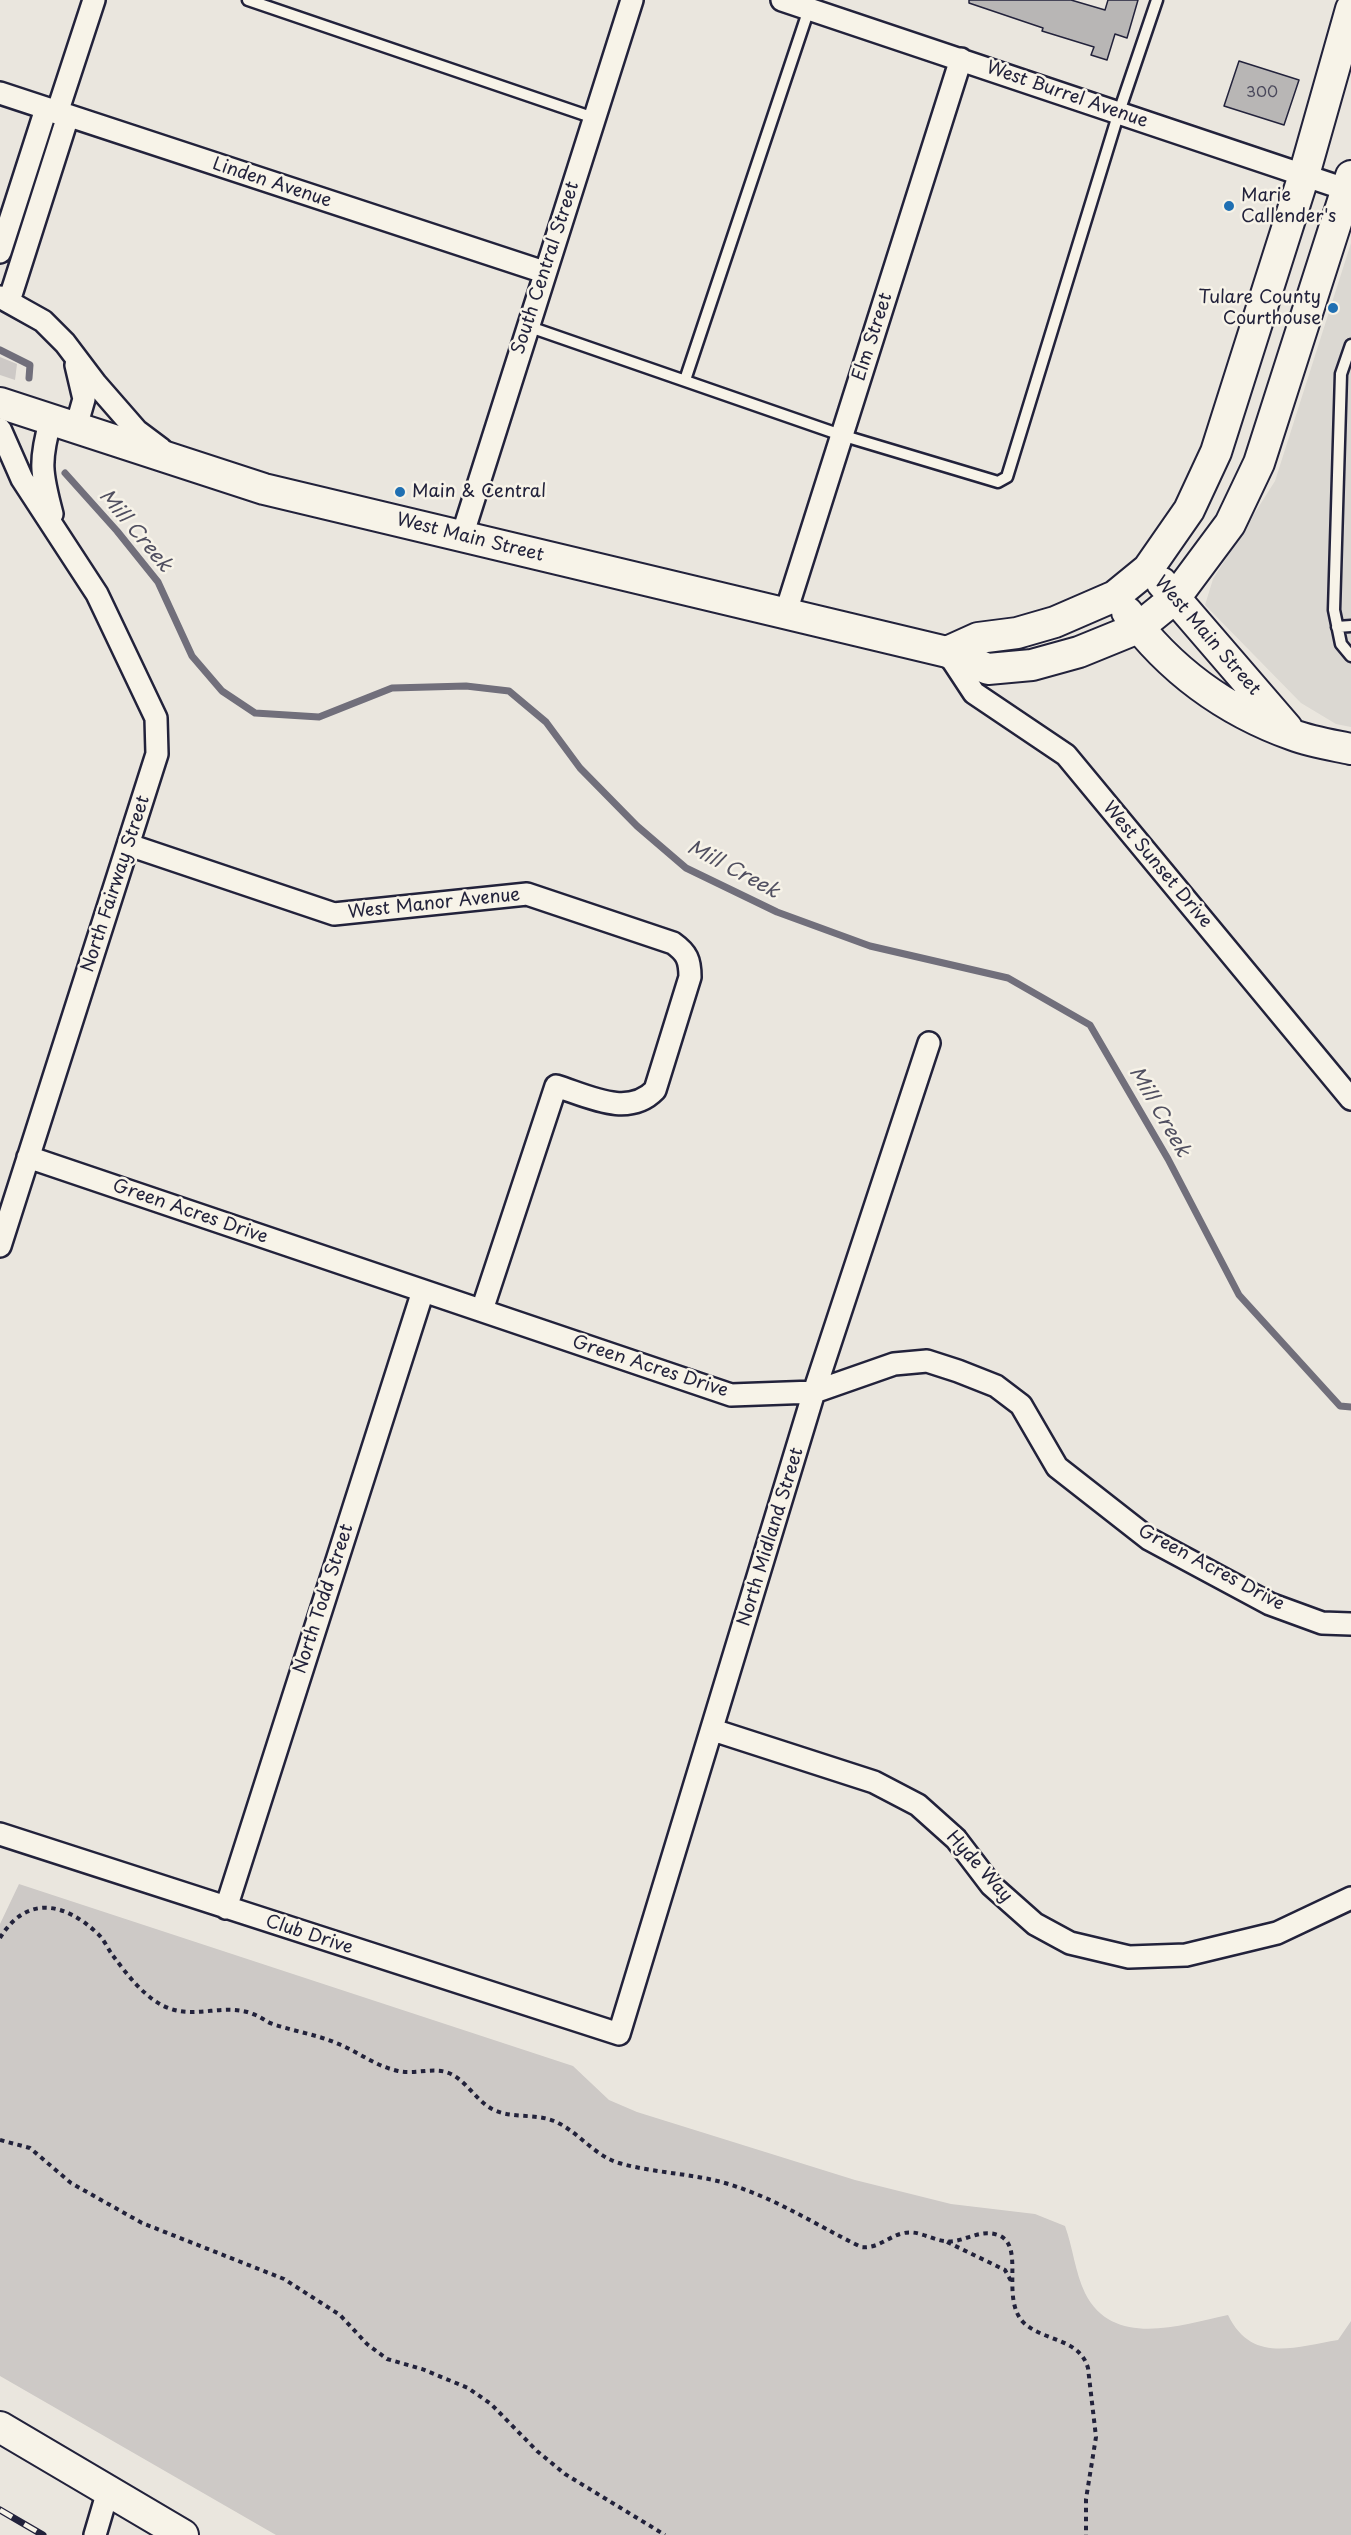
<!DOCTYPE html>
<html>
<head>
<meta charset="utf-8">
<style>
  body { margin:0 }
  canvas { display:block; background:#eae6de }
</style>
</head>
<body>
<canvas width="1351" height="2535"></canvas>
<script>
const c = document.querySelector('canvas').getContext('2d');
c.lineJoin = 'round';
function paint(path, color) { c.fillStyle = color; c.fill(path, 'evenodd'); }
function trace(path, color, width, dash) { c.strokeStyle = color; c.lineWidth = width; c.lineCap = dash ? 'butt' : 'round'; c.setLineDash(dash || []); c.stroke(path); }
function label(font, color, halo, rows, align = 'center') {
  c.font = font + ' "Playpen Sans",sans-serif'; c.lineWidth = 5; c.setLineDash([]); c.textBaseline = 'middle'; c.strokeStyle = halo; c.fillStyle = color; for (const [text, x, y, turn = 0] of rows) {
    c.save(); c.translate(x, y); c.rotate((+turn || 0) * Math.PI / 180); c.textAlign = isNaN(turn) ? turn : align; if (halo) c.strokeText(text, 0, 0); c.fillText(text, 0, 0); c.restore();
  }
}
paint(new Path2D(`
  M1351 243V727L1336 724 1301 703 1205 605 1213 579 1275 481Z`), '#dbd8d2');
paint(new Path2D(`
  M0 357 17 364 15 380 0 375Z
  M19 1884 573 2066 609 2100 637 2112 855 2180 951 2204 1035 2214 1065 2226C1073 2248 1075 2272 1085 2293 1113 2349 1181 2325 1228 2315 1252 2364 1294 2347 1338 2340L1351 2321V2535H276L0 2376V1924Z`), '#cdc9c6');
trace(new Path2D(`
  M0 350 30 365 29 378
  M65 473 117 531 158 582 192 656 222 691 255 713 319 717 392 688 466 686 509 691 546 722 580 768 637 826 686 868 777 912 870 946 1008 978 1090 1025 1168 1159 1239 1295 1340 1406 1351 1407`), '#716f7b', 7);
const building = new Path2D(`
  M969 0H1071L1105 10 1108 0H1138L1127 38 1115 34 1107 60 1091 55 1094 47 1042 31 1043 28 969 3Z
  M1239 61 1299 80 1284 125 1224 106Z`);
paint(building, '#b8b6b5');
trace(building, '#22223b', 1.5);
const lane = new Path2D(`
  M248 0 594 118
  M527 326 841 435 998 482 1007 477 1119 112 1157 0
  M1351 345 1341 374 1334 610 1341 644 1351 656
  M685 380 809 9
  M1337 627 1351 626`);
const street = new Path2D(`
  M782 0 1351 191
  M0 93 544 272
  M57 113 94 0
  M0 252 46 109
  M0 297 43 321 65 343 96 384 137 431 161 449
  M9 301 68 116
  M76 365 84 399 76 427
  M51 419C39 461 41 473 52 514
  M0 429 22 479 97 594 156 718 157 754 0 1246
  M462 536 632 0
  M785 615 961 59
  M947 652 974 693 1066 755 1351 1099
  M129 845 334 914 527 894 673 943C687 953 690 960 690 977L655 1090C628 1118 588 1096 556 1086L482 1310
  M28 1157 731 1395 814 1392 894 1364 927 1361 958 1371 996 1386 1021 1405 1057 1467 1149 1539 1270 1604 1322 1623 1351 1624
  M713 1730 874 1782 918 1805 956 1839 991 1885 1035 1924 1070 1943 1129 1957 1186 1955 1277 1933 1351 1898
  M0 1834 619 2034 814 1392 929 1043
  M226 1908 423 1291
  M95 2535 108 2491`);
const secondary = new Path2D(`
  M0 403 264 489 947 652 988 669 1032 665 1079 652 1138 628 1175 598 1230 524 1259 463 1351 176
  M1162 583 1287 728
  M1127 612C1169 669 1226 711 1293 735 1312 742 1332 745 1351 749
  M947 652 978 638 1017 633 1055 622 1115 596 1148 569 1189 510 1216 452 1304 175 1351 9
  M0 2427 183 2535`);
trace(lane, '#22223b', 15);
trace(street, '#22223b', 26);
trace(secondary, '#22223b', 34);
trace(new Path2D(`
  M0 1938C26 1895 64 1902 97 1933 103 1938 107 1947 111 1953 126 1973 146 2001 171 2009 198 2018 226 2003 253 2014 259 2016 264 2020 270 2023 292 2031 315 2034 336 2043 357 2051 375 2066 398 2071 415 2075 435 2066 451 2074 467 2082 476 2100 492 2109 510 2119 534 2113 554 2121 578 2131 593 2155 619 2163 653 2173 690 2173 725 2183 776 2198 814 2224 861 2247 879 2249 888 2236 904 2233 918 2230 930 2239 944 2241 963 2244 978 2228 998 2235 1026 2245 1000 2297 1023 2322 1043 2342 1079 2337 1088 2368L1096 2437 1086 2499V2535
  M0 2140 30 2148 71 2183 142 2223 284 2279 340 2315 367 2344 387 2359 422 2369 468 2388 491 2404 537 2451 565 2474 665 2535
  M947 2242 1005 2270 1011 2281`), '#22223b', 4, [4.5, 4.5]);
trace(lane, '#f7f3e8', 10);
trace(street, '#f7f3e8', 21);
trace(secondary, '#f7f3e8', 30);
const rail = new Path2D(`
  M0 2510 43 2535`);
trace(rail, '#22223b', 7);
trace(rail, '#f7f3e8', 4.5, [14]);
for (const [x, y, r, color] of [
  [1229,206,6,"#1f6fb2"],
  [1333,308,6,"#1f6fb2"],
  [400,492,6,"#1f6fb2"]
]) { const dot = new Path2D(); dot.arc(x, y, r, 0, 2 * Math.PI); c.fillStyle = color; c.fill(dot); trace(dot, '#f7f3e8', 2); }
label('15px', '#48475a', null, [
  ["300",1262,93]
]);
label('18px', '#22223b', '#f7f3e8', [
  ["West Burrel Avenue",1067,95,19],
  ["Linden Avenue",272,183,18],
  ["South Central Street",546,268,-72],
  ["Elm Street",873,337,-72],
  ["West Main Street",470,538,14],
  ["West Main Street",1207,636,49],
  ["West Sunset Drive",1157,865,50],
  ["North Fairway Street",116,884,-72],
  ["West Manor Avenue",434,904,-6],
  ["Green Acres Drive",190,1212,19],
  ["Green Acres Drive",650,1367,18],
  ["North Midland Street",771,1537,-73],
  ["Green Acres Drive",1211,1568,28],
  ["North Todd Street",324,1599,-72],
  ["Hyde Way",979,1867,48],
  ["Club Drive",309,1935,18]
]);
label('18px', '#22223b', '#f7f3e8', [
  ["Marie",1241,196],
  ["Callender's",1241,217],
  ["Tulare County",1321,298,"right"],
  ["Courthouse",1321,319,"right"],
  ["Main & Central",412,492]
], 'left');
label('italic 20px', '#504f60', '#f7f3e8', [
  ["Mill Creek",135,531,50],
  ["Mill Creek",733,870,28],
  ["Mill Creek",1159,1112,60]
]);
</script>
</body>
</html>
